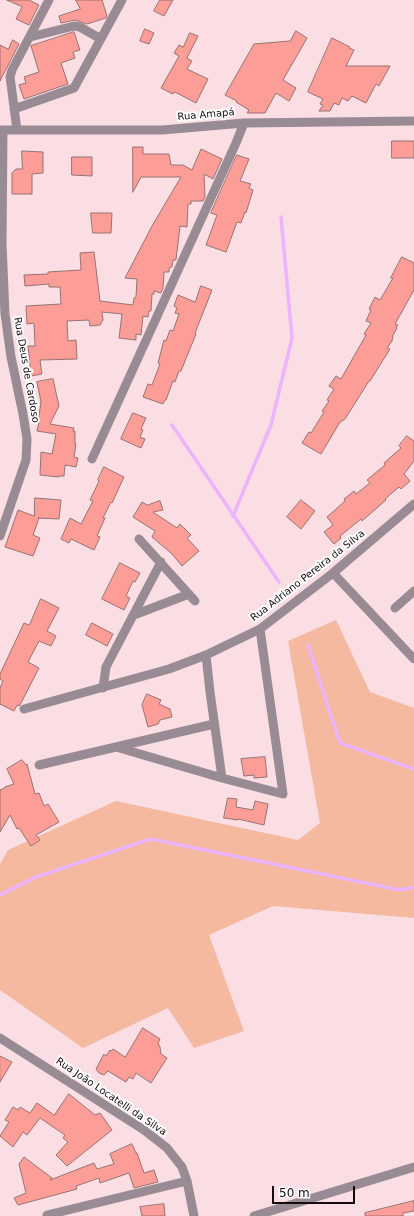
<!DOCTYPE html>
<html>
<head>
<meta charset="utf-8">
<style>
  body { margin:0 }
  #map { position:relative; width:414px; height:1216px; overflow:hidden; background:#fbdde4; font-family:"DejaVu Sans",sans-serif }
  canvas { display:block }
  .scale { position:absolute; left:272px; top:1186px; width:83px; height:18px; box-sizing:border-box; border:2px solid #170b0e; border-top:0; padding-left:5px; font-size:12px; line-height:14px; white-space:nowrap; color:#170b0e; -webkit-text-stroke:3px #fff; paint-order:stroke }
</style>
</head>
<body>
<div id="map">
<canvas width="414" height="1216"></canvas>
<div class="scale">50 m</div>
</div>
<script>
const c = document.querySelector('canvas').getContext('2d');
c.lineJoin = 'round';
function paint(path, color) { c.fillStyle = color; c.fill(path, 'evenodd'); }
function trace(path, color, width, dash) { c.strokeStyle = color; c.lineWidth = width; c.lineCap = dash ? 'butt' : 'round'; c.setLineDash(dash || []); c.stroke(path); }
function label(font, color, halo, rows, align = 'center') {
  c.font = font + ' "DejaVu Sans",sans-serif'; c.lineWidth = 4; c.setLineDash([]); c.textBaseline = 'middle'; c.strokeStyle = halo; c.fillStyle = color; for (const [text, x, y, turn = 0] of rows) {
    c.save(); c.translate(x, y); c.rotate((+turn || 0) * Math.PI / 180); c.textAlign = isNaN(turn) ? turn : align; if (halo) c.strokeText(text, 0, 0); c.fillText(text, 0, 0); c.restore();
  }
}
paint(new Path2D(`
  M336 620 370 692 414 708V918L273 906 209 935 244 1031 194 1048 168 1008 83 1048 0 990V864L8 850 116 801 298 840 320 823 288 641Z`), '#f4b99f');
trace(new Path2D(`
  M172 425 279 582
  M233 516 271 425 292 338 281 217
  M308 645 340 743 414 769
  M0 895 36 877 151 839 400 890 414 887`), '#ebb4fd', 3.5);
const building = new Path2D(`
  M7 0H29L39 5 29 25 16 19 22 7Z
  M76 0H102L107 16 106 18 87 24 75 20 61 23 59 16 80 9Z
  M160 0H173L164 16 154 11Z
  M145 29 154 33 149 44 140 41Z
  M296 31 307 38 283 80 296 88 289 101 276 93 265 113H247L249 110 236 102 237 101 225 95 254 44 290 41Z
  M74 32 80 50 73 52 75 58 61 63 68 84 24 99 19 85 26 83 24 77 39 72 31 46Z
  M190 33 198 36 187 58 192 61 187 69 208 79 196 103 175 92 173 94 161 88 179 56 174 53 179 45 183 47Z
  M332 38 350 47 349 48 354 50 346 66H390L379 86 376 84 366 103 352 96 348 101 342 98 339 105 334 103 330 111H319L323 105 320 104 323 99 308 92Z
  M13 40 19 44 0 81V45L8 49Z
  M392 141H414V158H392Z
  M133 147H143V154H169L171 165H183L192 170 201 149 222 159 213 179 204 174 205 197 203 201H191V204H188L187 227 180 226 176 260H173L172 267 169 268V272H164L163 288 161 293 154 291V294H152L151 311H149L148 317 143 316 141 335 136 334V340L119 338 122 314 102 312 103 320 100 325 90 326 89 320 67 321 68 341 76 340 77 359 40 360 42 374 31 376 28 346H35L34 323 27 324 26 306 61 304 60 287H49V284L25 286 24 275 48 274V272L81 270 80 253 94 252 100 301 133 305 134 298 136 297 137 279 125 278 152 226 181 177H141L133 192Z
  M22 151 43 152V173L32 174V194H12V173L16 169H22Z
  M237 155 249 159 240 181 251 184 249 188 253 190 246 213 245 212 241 223 237 222 226 252 206 245 217 215 211 213Z
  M72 157H92V176L72 175Z
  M91 213H112L111 233H93Z
  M402 257 414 263V290L395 324 398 325 396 328H397L393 335 392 341 387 348 390 349 370 381H369L345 419 340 422 321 454 302 443 309 432 311 433 324 412 322 411 329 401 327 400 334 389 329 386 336 376 341 379 366 335 364 334 371 323 366 321 371 310 369 309 375 297 380 300 393 278H391Z
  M201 286 212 290 197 328 195 333 196 334 185 361 181 371H179L175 382 173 381 166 400H165L163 404 143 397 148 384 152 385 160 364 158 363 164 340 166 341 170 330 173 331 179 314 175 313 177 308 174 306 178 295 195 302Z
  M53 379 59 406 50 424 74 428 73 431H75V444H76L74 457 78 458 76 467 65 465 64 476H60L59 477 40 475 41 452 52 454 56 434 37 431 39 422H38L41 402 37 382Z
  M133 413 146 418 141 429 143 430 140 437 145 439 141 448 121 439Z
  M407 436 414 441V461L404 474 410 481 401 489 399 487 385 499 386 500 362 521 361 519 340 536 341 538 334 544 324 532 333 525 327 517 345 501 344 499 354 491 356 494 370 483 367 480 385 465 384 463 401 448 399 446Z
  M104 467 124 477 112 503 111 502 103 518H105L97 536 100 537 94 550 71 539 69 543 61 539 70 518 81 524 93 501 90 500 99 481 98 480Z
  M35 498 61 500 59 519 38 518H39L33 535 40 538 33 556 5 547 18 510 34 516Z
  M301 500 315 511 301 529 287 517Z
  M160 501 163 510 153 512 177 528 180 524 191 535 187 538 199 551 182 566 171 553 152 537 155 531 133 517 142 502 147 505Z
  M120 563 140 573 135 582 133 581 126 596 130 598 124 610 102 599Z
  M41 599 59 608 47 631 56 636 51 646 39 641 28 662 39 668 20 705 19 706 17 705 14 711 0 704V688L3 681 0 679V674L24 623 29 625Z
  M92 623 113 634 107 646 86 635Z
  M147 694 161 700 159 704 170 709 172 717 160 720 158 724 148 727 142 705Z
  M265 757 267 777 254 778V775L244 776 241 759Z
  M22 760 26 765 27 764 35 794 39 793 44 806 48 804 59 822 36 835 40 840 31 846 19 828 17 829 10 815 0 832V790L5 788V787L14 784 7 769Z
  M228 798 237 799 236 807 253 810 255 801 268 804 264 825 238 819V820L224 818Z
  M143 1028 160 1039 158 1043 160 1047 161 1054 167 1058 151 1083 136 1073 133 1079 129 1077 126 1082 108 1071 104 1075 99 1073 96 1069 104 1054 106 1056 110 1050 111 1051 113 1049 125 1057Z
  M0 1056 12 1062 0 1082Z
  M69 1094 95 1115 100 1113 112 1130 67 1166 56 1155 68 1142 63 1138 65 1135 40 1118 27 1135 23 1132 13 1147 0 1136 9 1122 5 1120 13 1107 18 1110 20 1107 30 1113 37 1103 54 1115Z
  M132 1144 136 1153H137L144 1173 154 1170 158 1182 134 1188 129 1173 100 1183 99 1178 76 1186 77 1189 18 1205 14 1198 26 1193 19 1164 24 1157 52 1178 50 1180 94 1163 97 1169 114 1164 110 1154Z
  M414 1201V1211L403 1213V1216H365V1213Z
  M164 1204 165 1216H142L140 1207Z`);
paint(building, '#fd9d98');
trace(building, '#957371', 1);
trace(new Path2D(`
  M30 37 74 26 80 27 101 39
  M14 109 74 88 122 0
  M0 130H162L244 123 414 121
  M17 130 11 84 10 77 12 70 49 0
  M92 459 236 143 244 123
  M0 536 26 460 27 439 23 414 11 357 5 314 2 244 3 130
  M139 539 195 601
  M333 573 414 659
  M395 608 414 591
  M134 615 189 594
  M206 655 210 692 222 778
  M103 688 106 667 161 562
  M24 709 169 669 206 655 260 629 333 573 414 504
  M116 747 222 778 283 794 260 629
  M39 765 214 724
  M0 1038 144 1130 167 1148 182 1167 187 1181 194 1216
  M47 1215 187 1181
  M254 1216 414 1167`), '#988b93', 9);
label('10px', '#170b0e', '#fff', [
  ["Rua Amapá",206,115,-5],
  ["Rua Deus de Cardoso",26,370,80],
  ["Rua Adriano Pereira da Silva",308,576,-38],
  ["Rua João Locatelli da Silva",111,1097,34]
]);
</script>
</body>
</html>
